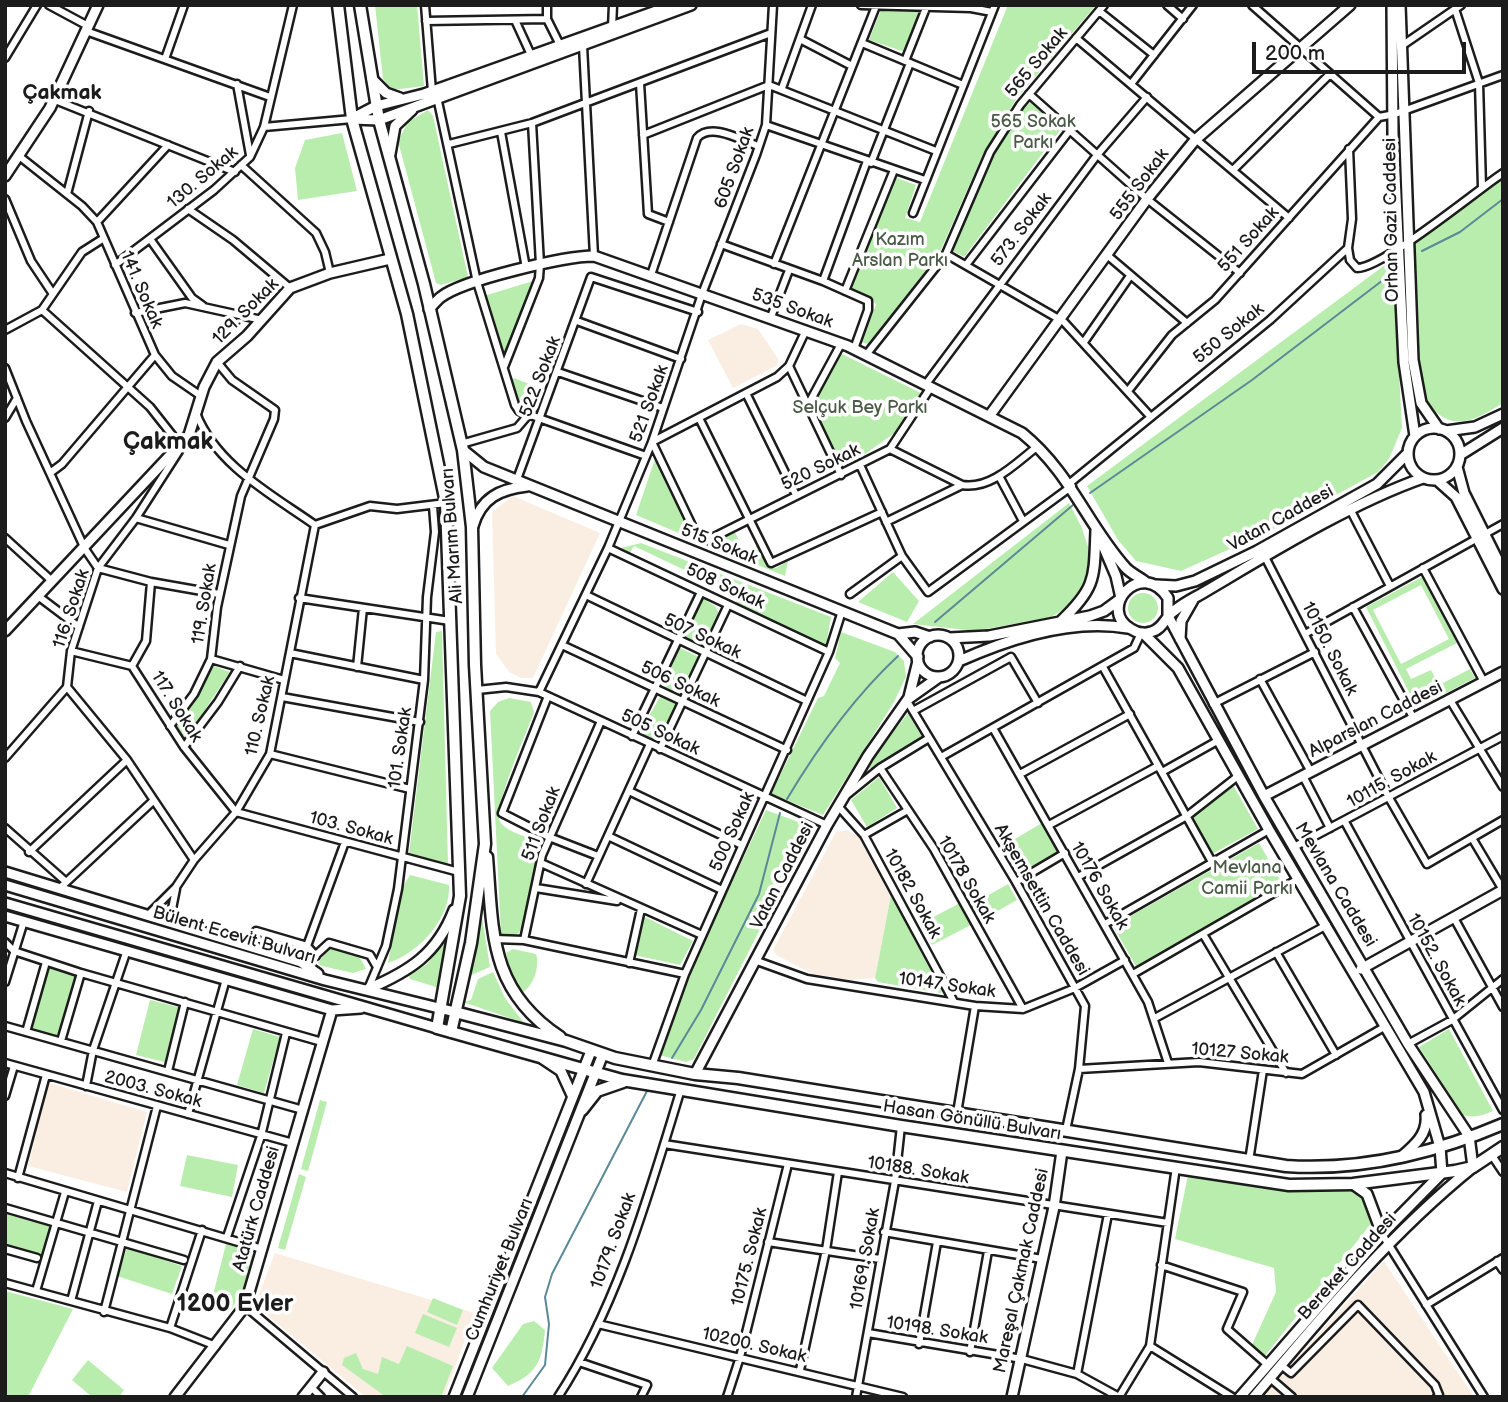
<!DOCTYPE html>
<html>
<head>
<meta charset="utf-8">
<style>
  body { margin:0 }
  #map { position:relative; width:1508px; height:1402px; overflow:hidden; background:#fff; font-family:"Balsamiq Sans",sans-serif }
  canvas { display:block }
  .frame { position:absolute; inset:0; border:7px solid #1c1c1c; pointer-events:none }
  .scale { position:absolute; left:1252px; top:42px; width:214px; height:32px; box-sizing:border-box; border:4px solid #1c1c1c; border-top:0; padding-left:9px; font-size:21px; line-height:24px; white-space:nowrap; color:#1c1c1c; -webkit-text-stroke:5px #fff; paint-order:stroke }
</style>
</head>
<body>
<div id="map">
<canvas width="1508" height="1402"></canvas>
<div class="frame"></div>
<div class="scale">200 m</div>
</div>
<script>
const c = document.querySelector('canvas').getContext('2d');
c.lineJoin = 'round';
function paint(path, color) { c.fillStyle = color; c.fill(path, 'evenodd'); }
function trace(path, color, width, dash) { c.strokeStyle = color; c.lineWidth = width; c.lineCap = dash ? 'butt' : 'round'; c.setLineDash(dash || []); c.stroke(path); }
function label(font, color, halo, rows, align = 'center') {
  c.font = font + ' "Balsamiq Sans",sans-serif'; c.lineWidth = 7; c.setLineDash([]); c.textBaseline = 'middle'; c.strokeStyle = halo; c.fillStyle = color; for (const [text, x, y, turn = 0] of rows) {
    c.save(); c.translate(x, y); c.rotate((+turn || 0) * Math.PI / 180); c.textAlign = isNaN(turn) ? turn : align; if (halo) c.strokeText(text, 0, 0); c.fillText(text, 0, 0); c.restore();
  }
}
paint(new Path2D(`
  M741 324 758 329 779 360 776 366 733 388 708 340Z
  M513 496 600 533 533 678H521L509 672 496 654 492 512Z
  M847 830 858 836 891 895 875 978 850 980 813 974 776 955 773 950 836 832Z
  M49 1083 147 1112 127 1192 28 1166Z
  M275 1253 475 1313 444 1397H366L255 1305Z
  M1384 1261 1474 1397H1262Z`), '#faeee2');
paint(new Path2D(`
  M375 5H417L424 86 392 90 383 79Z
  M1008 5H1096L1015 101 983 154 939 254 868 344 861 342 876 305 872 298 850 288 894 177 916 185 905 218 920 222Z
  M881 10 921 12 905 52 869 40Z
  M1031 102 1061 129 964 257 953 251C968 216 1001 123 1031 102Z
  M428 110 433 116 468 277 441 285 436 283 398 141 408 122Z
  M342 133 357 191 298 200 295 168 305 140Z
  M1503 173V403C1488 412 1471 424 1453 421 1446 420 1434 412 1430 406 1414 379 1415 279 1413 244Z
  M1393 259 1402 428 1389 459 1378 472 1272 530 1181 571 1136 561 1118 540 1087 486Z
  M533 281 504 355 484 296Z
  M840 353 921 393 896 432 844 469 811 406Z
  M514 378 547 391 537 416 517 405 510 381Z
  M655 459 693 539 636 515Z
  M1069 503 1082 528 1092 560 1080 594 1068 607 1051 617 975 631 913 624Z
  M734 530 744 552 759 545 766 564 776 568 788 561 785 576 712 547Z
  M641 543 831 617 826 645 736 605 737 595 634 546 630 553 621 548Z
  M893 572 919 601 907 622 858 602Z
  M1422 577 1457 643 1406 669 1411 679 1431 670 1439 685 1470 669 1475 678 1417 708 1366 607ZM1421 585 1449 639 1401 664 1373 610Z
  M1128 608a15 15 0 1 1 30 0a15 15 0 1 1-30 0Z
  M702 598 715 606 719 613 703 649 682 640Z
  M442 631 448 864 409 853 436 632Z
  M841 632 895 652 904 661 906 677 894 702 823 815 771 794 818 698 824 696 840 663 835 658Z
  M678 647 701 658 682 697 659 686Z
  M214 666 230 672 185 740 175 727 195 700Z
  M661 695 678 706 660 737 654 740 640 732Z
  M509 698 531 702 534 712C528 730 491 811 501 823 508 833 530 837 540 843L523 924 519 933 508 937 501 934 490 711 498 702Z
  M908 713 922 737 874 768H869L871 761Z
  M879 777 897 808 867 827 851 800Z
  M1233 785 1258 829 1212 854 1192 818Z
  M766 810 812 827 694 1059 686 1062 659 1055 675 1003Z
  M1042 823 1059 852 1021 874 1003 846Z
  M1259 843 1283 885 1137 968 1113 926Z
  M410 875 449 885C451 918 419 953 388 963L401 890Z
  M1008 884 1017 900 980 921 971 905Z
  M891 895 942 992 941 993 878 982 875 978Z
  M960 903 971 925 932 945 920 924Z
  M481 911 490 967 469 976Z
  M643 916 693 941 680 965 634 955Z
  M448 939 439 988 410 979 409 976 427 964Z
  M329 948 359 956 366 969 353 973 322 966 318 963Z
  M513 949 536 954C540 966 534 985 523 992L509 969 506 953Z
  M48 966 76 974 58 1036 31 1028Z
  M493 972 505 998 524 1023 463 1002 471 1000 478 979Z
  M150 1000 182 1008 168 1063 136 1055Z
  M253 1029 280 1037 264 1093 237 1085Z
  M1449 1029 1493 1111C1482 1116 1474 1118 1463 1115L1419 1047Z
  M320 1100 327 1102 308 1171 301 1169Z
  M187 1155 238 1165 232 1197 180 1186Z
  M299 1174 306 1177 285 1250 278 1248Z
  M1188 1175 1290 1192 1364 1189 1375 1219 1263 1358 1251 1347 1276 1292 1274 1268 1175 1239Z
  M5 1214 50 1226 42 1256 5 1246Z
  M226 1244 255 1253 244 1288 230 1312 211 1303Z
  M127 1248 182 1266 172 1294 117 1276Z
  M5 1291 73 1309 28 1397H10L5 1393Z
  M433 1298 463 1310 457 1325 427 1312Z
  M423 1314 457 1328 449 1347 415 1333Z
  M534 1321 545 1330C542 1361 538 1373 508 1386L492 1368 523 1324Z
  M407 1346 453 1366 441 1397H386L342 1365 344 1358 356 1353 363 1369 378 1374 382 1357 399 1364Z
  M88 1360 124 1390 119 1397H92L72 1380Z`), '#b9edae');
trace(new Path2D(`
  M1422 251 1460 232 1503 199
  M1090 493 1252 380 1387 277
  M935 622 1073 505
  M787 799C818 747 854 697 898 656
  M672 1058 701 1010 759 894 780 813
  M522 1397 545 1365 549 1324 545 1297 552 1274 647 1091`), '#5c8996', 2);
const street = new Path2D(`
  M49 5 88 26
  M425 5 432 91
  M547 5V19L561 47
  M861 5 971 8 992 12
  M1167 5 1183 19
  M1252 5 1379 117
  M1455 9 1479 83 1482 187
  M1099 11 1154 55
  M515 20 532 57
  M426 21 547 19
  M612 28 613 5
  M86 31 270 97
  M1076 38 1289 218
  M800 39 852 66
  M862 43 963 85
  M583 46 594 256
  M1400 47 1461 5
  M5 58 37 5
  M165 59 184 5
  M905 61 926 8
  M640 83 648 214 669 222
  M237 84 250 155
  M1131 84 1193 5
  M782 88 812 5
  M1029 94 1147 199 1240 273
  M437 97 477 282 515 405 519 411 646 456
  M55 100 235 172
  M766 125 925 180
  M264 127 352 119
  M501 132 526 268
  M643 135 769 85 936 151
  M449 144 532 123 771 33
  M1349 149 1352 219 1348 248 1350 260 1357 268C1383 268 1476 191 1503 173
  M19 156 82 206 97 222 155 355 62 464 50 473
  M871 163 910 63
  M241 165 316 233 325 252 330 273
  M1233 170 1330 74
  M67 194 89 111
  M5 199 31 261 53 294
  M188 209 233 240 290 288
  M913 213 995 5
  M97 222 168 145
  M150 239 192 298 203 306
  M721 244 823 281 868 301V310L854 349
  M946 254 1064 322 1149 415
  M1107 255 1187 323
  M774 264 876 6
  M115 265 214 190 250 157 264 127 293 5
  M966 265 1070 130
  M651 275 697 138C711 122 741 140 758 146
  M823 281 867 161
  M845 291 894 170
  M42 310 150 407 180 445
  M135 313 185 303 262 320
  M771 317 789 270
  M577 321 681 359
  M5 330 42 310 82 252 104 238
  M806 330 789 366 777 377 652 442 697 536 708 540 890 449 931 387
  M1084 342 1130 276
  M155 355 172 376 201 396
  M866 355 946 254 990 152 1020 105 1104 5
  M789 366 841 475
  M504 367 539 278 540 264 532 123
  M5 368 26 421 85 549 98 568 151 582 219 594
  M558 372 663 408
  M926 384 1097 155 1147 97
  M1128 391 1172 335 1215 300 1379 117 1395 114 1503 75
  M746 393 796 495
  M808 405 841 344
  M196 413C216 465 271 494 315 525L370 506 397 509 446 503
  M5 418 17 398
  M699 418 771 563 882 512
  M461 444 517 428 529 414
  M890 449 962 485
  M179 451 136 518 98 568 71 651 67 687 127 760 194 860
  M860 465 902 556 928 592 1072 486
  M999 476 1023 521
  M516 482 591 277 698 312
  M1070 483 1270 320 1348 248
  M1351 511 1390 586
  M136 518 229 545
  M886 522 962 485C991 490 1017 462 1038 446
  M5 538 52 581
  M608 548 829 652
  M1265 557 1388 796 1427 864 1503 820
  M1423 568 1484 682
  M850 594 902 556
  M586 595 807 701
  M38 596 79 627
  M299 598 450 621
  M1353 607 1414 719
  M1305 634 1503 524
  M562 645 787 750
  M71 651 132 666 184 747 236 812 459 872
  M290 653 424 680
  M211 659 284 680
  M132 666 146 641 151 582
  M357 667 363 608
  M1103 667 1212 862
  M1260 679 1311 772
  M477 690 506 687 539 692 827 825
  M539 692 608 548 652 442 702 294 756 155 766 125 773 5
  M548 696 502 813 549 837 598 856
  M282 697 420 722
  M1450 700 1503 787
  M907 701 1016 882 1085 1006 1079 1069 1066 1130
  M1213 704 1315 652
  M913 711 1011 657 1038 703
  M170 726 194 694 211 659 217 607 241 496 274 419 275 410 232 380 217 362
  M993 728 1148 1002 1168 1063
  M632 736 701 592
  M184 747 218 702 240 666
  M660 749 728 605
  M270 754 410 789
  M941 757 1134 648 1141 633
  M5 758 67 687
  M880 768 934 849 1023 1009
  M1162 772 1219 740
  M1020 774 1130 714
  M1303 776 1330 828
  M629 791 742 845
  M848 794 880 768 929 738
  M838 806 864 835 954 1002
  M1345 822 1503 1110
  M1049 825 1158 766
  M5 828 65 881
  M864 835 908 810
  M608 836 722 890
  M1472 838 1503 890
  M1294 847 1503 736
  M29 852 127 760
  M541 863 702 935
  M1078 877 1187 816 1238 776
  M1016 882 1065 853
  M586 884 650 744
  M61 887 153 801
  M536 888 617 901
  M176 889 172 909 176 924
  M147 916 176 887 194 860 236 812 270 754 315 525
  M1454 918 1503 1007
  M1105 924 1269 830
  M256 931 307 946 316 956
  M1203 934 1286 1073
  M495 939 524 940 685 974
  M524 940 542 855 601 721
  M5 942 14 951 81 973 322 1042
  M307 946 345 842
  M1276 952 1336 1055
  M757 961 807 979 975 1006 1023 1009 1075 988 1125 960
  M629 963 641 909
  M305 965 329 943 370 955 377 967
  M1133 974 1298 879
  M5 982 24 921
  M368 989 386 946 398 889 424 680 427 597 435 532 433 506
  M1155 1018 1327 925
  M5 1026 303 1110
  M26 1032 46 962
  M61 1041 81 973
  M1408 1044 1452 1020 1503 979
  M5 1063 293 1143
  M652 1066 685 974 829 652 842 611
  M1079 1069 1199 1062 1302 1074 1386 1026
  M168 1071 185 1002
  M86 1086 93 1050 127 950
  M5 1096 14 1066
  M957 1113 975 1006
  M188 1114 226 979
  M664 1144 1168 1223
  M1491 1154 1503 1172
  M1249 1161 1263 1070
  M5 1173 262 1249
  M18 1178 46 1075
  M5 1208 184 1260
  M884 1232 1042 1259
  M1382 1234 1484 1397
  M227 1237 261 1136 286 1033
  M768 1242 880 1259
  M5 1249 37 1258
  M1497 1261 1503 1270
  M1161 1265 1243 1292 1227 1329 1268 1365
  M5 1283 170 1328 216 1346
  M36 1291 65 1192
  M71 1301 98 1201
  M1426 1305 1503 1258
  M245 1306 353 1397
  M104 1312 157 1106
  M598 1324 903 1397
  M170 1328 202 1230
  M868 1333 1022 1359 1077 1374 1119 1397
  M919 1344 937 1242
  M1150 1346 1232 1397
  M970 1352 988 1251
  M579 1362 647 1385 641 1397
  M1281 1365 1291 1373 1358 1305 1435 1385 1439 1395 1437 1397
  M800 1370 826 1250 838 1172
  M1077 1374 1108 1214
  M1270 1378 1292 1397
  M311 1387 321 1397
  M558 1397C618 1305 649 1193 681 1089
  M727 1397 740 1357 788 1164
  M856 1397 895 1181 901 1126
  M1119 1397 1150 1346 1176 1167`);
const secondary = new Path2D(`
  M1392 5 1393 134 1404 362 1415 436
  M1400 5 1413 360 1421 403 1439 429
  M372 79 386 93 400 98
  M353 118 376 106 424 94 673 5
  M352 119 379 120 691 5
  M390 154 395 126 412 110
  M5 176 50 108 98 5
  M429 309C433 305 437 300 441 297 463 280 565 256 594 256L848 346 1022 433C1071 473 1086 523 1125 567 1131 574 1140 577 1147 583
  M990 415 1147 199 1195 140 1350 5
  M1408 454a26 26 0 1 1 52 0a26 26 0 1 1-52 0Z
  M1446 431 1475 427 1503 414
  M463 450 484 467 898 634
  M1460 455 1503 428
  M1457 467 1464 493 1503 571
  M1437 480 1456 497 1503 589
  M473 526C481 498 500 489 527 486
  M1099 536 1116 576 1121 598
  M1156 585 1176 586 1195 581 1257 551 1377 484 1408 453
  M1168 615V598C1141 557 1096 609 1131 629 1137 633 1145 634 1151 632 1163 629 1165 617 1174 611 1182 604 1192 599 1201 594 1269 554 1349 504 1423 478
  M1168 616 1264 796 1408 1044 1469 1136 1473 1167C1390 1234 1323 1315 1254 1397
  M1061 621C1097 587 1094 577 1096 530
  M5 631 189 435 204 387 217 362 247 336 290 288 330 273 390 259
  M1143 633 1178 668 1269 830 1424 1092 1440 1147 1442 1173 1382 1234 1240 1397
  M898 634 915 632 930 637
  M898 634 918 657
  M917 656a21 21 0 1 1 42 0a21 21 0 1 1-42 0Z
  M949 638 989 636 1090 616 1104 611 1119 600
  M1180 639 1181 621 1193 600
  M959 661C1008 639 1072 618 1128 628
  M909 697 918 661
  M1264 796 1503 672
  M5 872 301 962 318 974
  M5 885 325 980 455 1012
  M5 903 437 1028
  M5 916 332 1010 361 1008
  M1361 969 1503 890
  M368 989C410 971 437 954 454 910
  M543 1059 561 1071 572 1095
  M695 1074 827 825 868 756 908 699 939 677
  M1401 1157C1415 1145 1428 1134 1426 1115
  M1353 1184 1367 1194 1382 1234
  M175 1397 245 1306 332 1010
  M303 1397 323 1372
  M454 1397 591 1051
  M467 1397 603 1054
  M1012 1397 1054 1207 1062 1151`);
const primary = new Path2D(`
  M338 5 352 119 407 314 446 503 460 896 437 1028 622 1080 901 1126 1289 1185 1353 1184 1455 1171 1473 1167 1503 1147
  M360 5 379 120 424 284 463 450 472 527 475 665 485 844 471 943 451 1032
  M487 857C493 933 489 990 560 1037
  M455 1012 566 1041 615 1058 695 1074 738 1078 1286 1166C1360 1171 1435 1153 1503 1124
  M582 1110 597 1091 623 1082`);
trace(street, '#1c1c1c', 11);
trace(secondary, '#1c1c1c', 14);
trace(primary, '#1c1c1c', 15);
trace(street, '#fff', 6);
trace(secondary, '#fff', 9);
trace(primary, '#fff', 10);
label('18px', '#1c1c1c', '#fff', [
  ["565 Sokak",1037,63,-50],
  ["605 Sokak",735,168,-70],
  ["130. Sokak",203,178,-40],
  ["555 Sokak",1140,185,-53],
  ["Orhan Gazi Caddesi",1392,220,-91],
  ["573. Sokak",1022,230,-53],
  ["551 Sokak",1249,240,-48],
  ["141. Sokak",141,290,67],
  ["535 Sokak",792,309,20],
  ["129. Sokak",246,312,-45],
  ["550 Sokak",1229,334,-39],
  ["522 Sokak",541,377,-69],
  ["521 Sokak",650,404,-70],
  ["520 Sokak",821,468,-26],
  ["Vatan Caddesi",1281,519,-29],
  ["Ali Marım Bulvarı",453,536,-94],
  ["515 Sokak",719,545,22],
  ["508 Sokak",725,587,25],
  ["119. Sokak",205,604,-81],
  ["116. Sokak",72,609,-72],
  ["507 Sokak",702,637,25],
  ["10150. Sokak",1329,649,63],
  ["506 Sokak",680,685,25],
  ["117. Sokak",176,707,58],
  ["110. Sokak",261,716,-77],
  ["Alparslan Caddesi",1376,720,-27],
  ["505 Sokak",660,733,25],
  ["101. Sokak",401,748,-82],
  ["10115. Sokak",1392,780,-29],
  ["511 Sokak",542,824,-69],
  ["103. Sokak",351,829,15],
  ["500 Sokak",733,832,-66],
  ["Vatan Caddesi",783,876,-63],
  ["10178 Sokak",966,880,60],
  ["Mevlana Caddesi",1335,885,59],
  ["10176 Sokak",1099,886,60],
  ["10182 Sokak",912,894,61],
  ["Akşemsettin Caddesi",1041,900,60],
  ["Bülent Ecevit Bulvarı",234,936,16],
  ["10152. Sokak",1436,960,61],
  ["10147 Sokak",947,986,8],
  ["10127 Sokak",1240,1054,5],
  ["2003. Sokak",153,1090,15],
  ["Hasan Gönüllü Bulvarı",972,1121,9],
  ["10188. Sokak",918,1171,9],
  ["Atatürk Caddesi",257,1209,-74],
  ["10179. Sokak",614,1241,-70],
  ["10175. Sokak",750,1257,-76],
  ["10169. Sokak",866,1259,-80],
  ["Bereket Caddesi",1348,1267,-48],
  ["Cumhuriyet Bulvarı",500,1270,-68],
  ["Mareşal Çakmak Caddesi",1022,1271,-78],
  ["10198. Sokak",937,1331,9],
  ["10200. Sokak",754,1346,13]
]);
label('18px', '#4b5b48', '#fff', [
  ["565 Sokak",1033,122],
  ["Parkı",1033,143],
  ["Kazım",900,240],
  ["Arslan Parkı",900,261],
  ["Selçuk Bey Parkı",860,408],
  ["Mevlana",1247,868],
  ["Camii Parkı",1247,889]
]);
label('bold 21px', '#1c1c1c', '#fff', [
  ["Çakmak",62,94]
]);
label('bold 24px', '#1c1c1c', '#fff', [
  ["Çakmak",168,443],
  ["1200 Evler",235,1305]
]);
</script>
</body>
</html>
